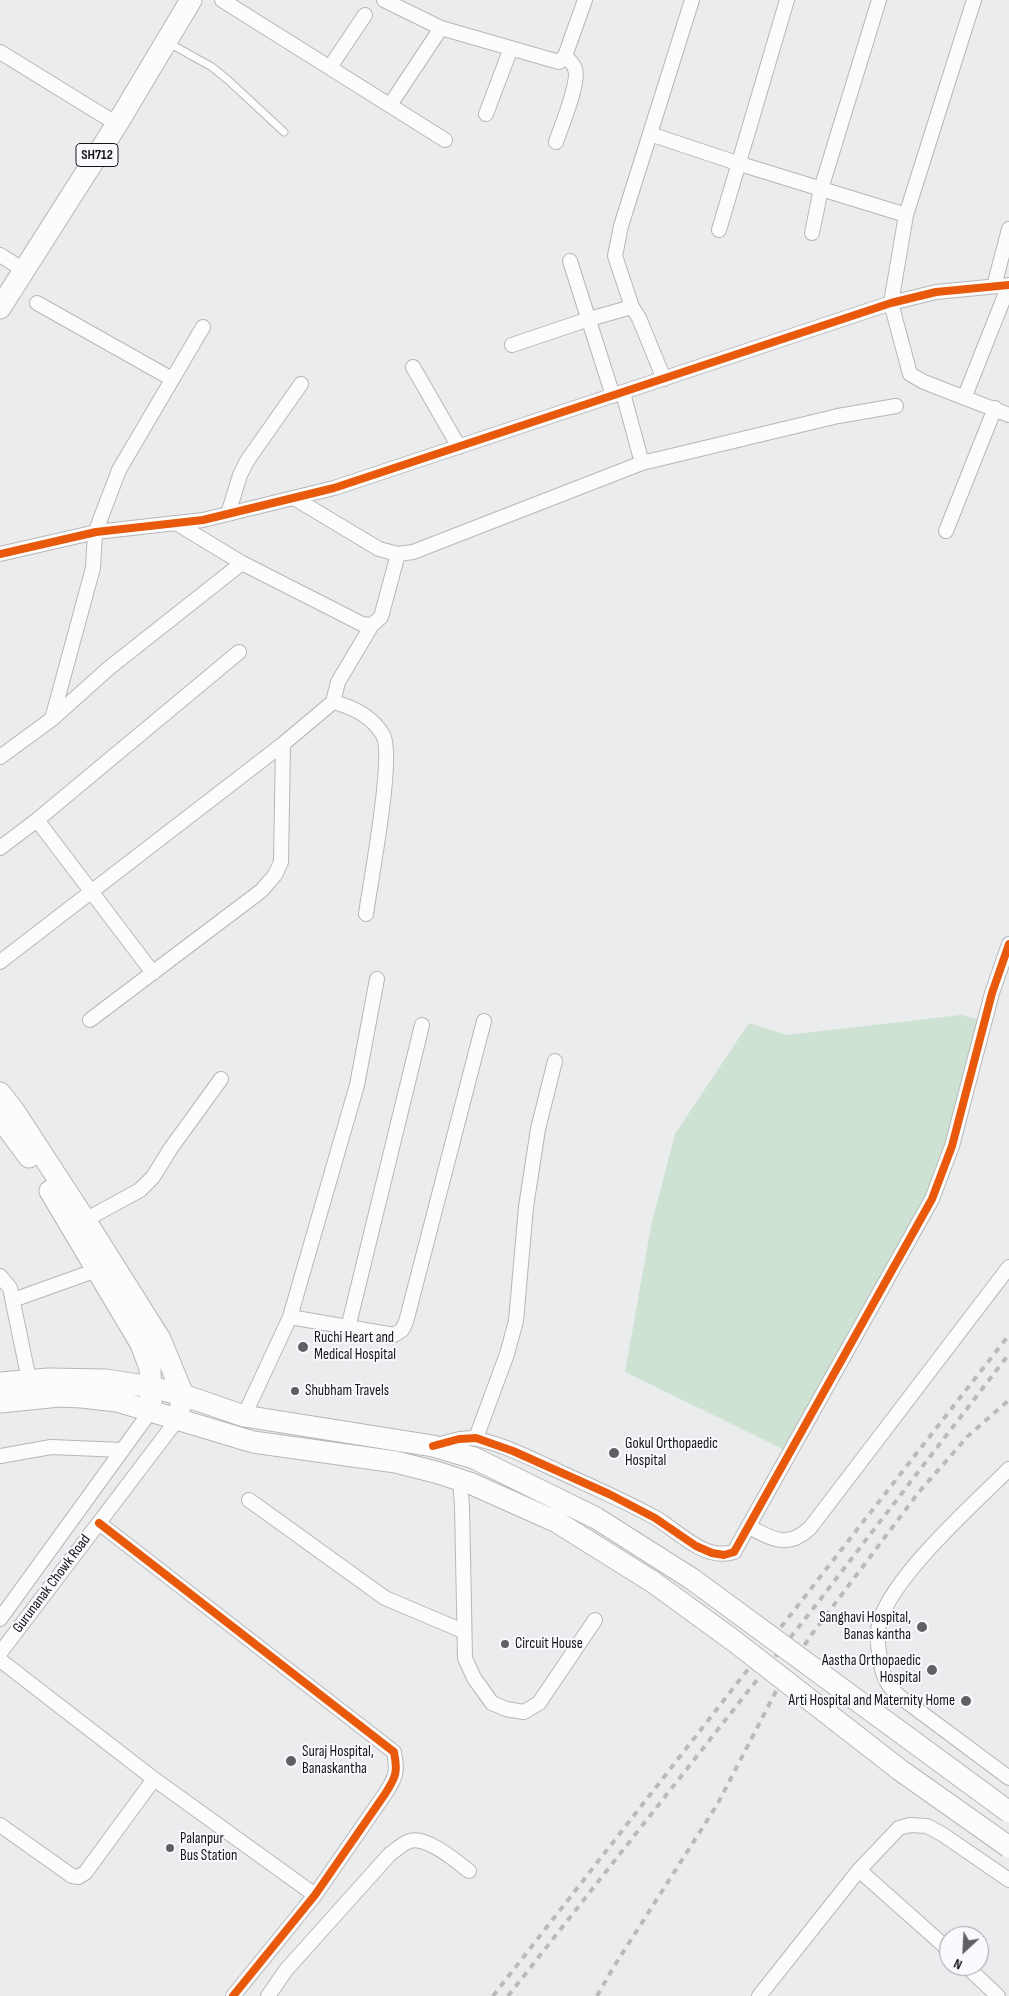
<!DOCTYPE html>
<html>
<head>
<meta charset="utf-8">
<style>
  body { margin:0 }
  #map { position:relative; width:1009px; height:1996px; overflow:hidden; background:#ebecee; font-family:"Sofia Sans Condensed",sans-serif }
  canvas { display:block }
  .north { position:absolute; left:939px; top:1926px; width:50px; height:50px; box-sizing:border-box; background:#f8fafd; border:1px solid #9d9ea1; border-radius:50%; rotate:205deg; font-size:14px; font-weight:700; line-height:20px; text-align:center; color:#141516 }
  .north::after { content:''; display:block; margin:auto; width:18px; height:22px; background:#5f6062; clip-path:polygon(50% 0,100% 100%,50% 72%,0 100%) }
</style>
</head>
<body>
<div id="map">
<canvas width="1009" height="1996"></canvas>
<div class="north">N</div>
</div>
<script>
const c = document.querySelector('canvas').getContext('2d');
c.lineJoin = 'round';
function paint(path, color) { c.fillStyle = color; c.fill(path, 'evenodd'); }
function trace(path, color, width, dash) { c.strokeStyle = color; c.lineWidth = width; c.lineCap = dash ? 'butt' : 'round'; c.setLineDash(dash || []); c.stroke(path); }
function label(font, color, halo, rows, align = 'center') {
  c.font = font + ' "Sofia Sans Condensed",sans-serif'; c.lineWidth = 4; c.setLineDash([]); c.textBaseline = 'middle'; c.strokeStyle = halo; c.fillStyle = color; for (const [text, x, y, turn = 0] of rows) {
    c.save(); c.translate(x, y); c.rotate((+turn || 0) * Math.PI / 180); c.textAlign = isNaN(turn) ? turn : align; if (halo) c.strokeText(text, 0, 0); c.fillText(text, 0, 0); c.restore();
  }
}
paint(new Path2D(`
  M961 1015 980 1020 936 1181 787 1451 625 1372 651 1226 675 1134 749 1023 787 1035Z`), '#cde2d2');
const service = new Path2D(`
  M167 42 212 67 228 80 284 132`);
const minor = new Path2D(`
  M222 0 445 140
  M384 0 441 28 559 62 565 56 585 0
  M974 0 906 215 891 303 910 374 924 382 1009 415
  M0 52 117 124
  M330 67 365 15
  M390 105 441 28
  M486 114 511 48
  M650 134 737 163 906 215
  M556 142C561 127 580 82 575 69 574 64 569 60 565 56
  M719 230 787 0
  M812 233 821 189 879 0
  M0 255 25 271
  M570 261 613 396
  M994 286 1009 229
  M37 303 172 379
  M512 345 589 319 632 307
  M413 367 459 447
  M664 379 639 318 632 307 615 256 621 226 692 0
  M623 393 642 463
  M965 396 1009 285
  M294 498 379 549 398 554 413 552 642 463 838 416 896 406
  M228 514 240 475 247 461 301 384
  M176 523 242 563 362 624 372 625 381 617 398 554
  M946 531 995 408
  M0 554 96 532 203 520 334 488 891 303 936 292 1009 285
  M333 702 338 682 372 625
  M52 719 93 568 95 533 119 470 203 327
  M0 757 52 719 109 668 242 563
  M37 820 153 973
  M0 848 37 820 239 652
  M0 962 283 744 333 702C353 707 372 716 383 735 395 755 370 884 366 914
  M90 1020 261 891 275 875 281 862 283 744
  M85 1220 140 1190 153 1177 171 1148 221 1079
  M0 1276 10 1288 29 1380
  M13 1300 97 1270
  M290 1317 394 1335 402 1330 406 1322 484 1021
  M348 1328 422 1025
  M244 1416 290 1317 357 1085 377 979
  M476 1438 507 1354 516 1321 526 1207 538 1129 555 1061
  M436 1445C449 1442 464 1436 477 1439 505 1445 532 1459 558 1471 590 1486 623 1500 654 1517 679 1531 703 1561 734 1552L932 1199 952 1146 992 993 1009 944
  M0 1456 51 1447 122 1450
  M1009 1469C976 1502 882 1585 878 1630 877 1643 880 1670 887 1682 889 1687 895 1692 899 1696L1009 1778
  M460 1480 462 1506 465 1658 474 1678 492 1703 506 1709 524 1712 539 1703 595 1620
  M249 1500 385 1598 463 1631
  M99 1523 394 1752C398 1772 396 1777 385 1794L315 1895 233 1996
  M749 1527C773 1539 787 1549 810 1528L1009 1267
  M0 1619 150 1412
  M0 1653 177 1420
  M0 1660 154 1779 315 1895
  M0 1825 72 1876 78 1877 85 1873 154 1779
  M859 1870 949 1950
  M966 1966 998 1996
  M268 1996 286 1970 390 1854C396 1850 403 1843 410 1841 427 1836 456 1861 469 1871
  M759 1996 859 1870 899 1828 910 1825 927 1826 942 1834 1009 1880`);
const primary = new Path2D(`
  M0 308 117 124 191 0
  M0 1093 14 1111 85 1220 160 1339 183 1395 181 1405
  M0 1118 29 1157
  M50 1191 141 1344 150 1368 151 1402
  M0 1383 48 1379 106 1380 151 1387 183 1395 244 1416 433 1446 474 1458
  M0 1402 59 1396 82 1397 117 1401 253 1442 396 1462 439 1473 472 1484`);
trace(service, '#b6b7b9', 9);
trace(minor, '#b6b7b9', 16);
trace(primary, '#b6b7b9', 23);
trace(service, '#fcfcfc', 7);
trace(minor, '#fcfcfc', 14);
trace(primary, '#fcfcfc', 21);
trace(new Path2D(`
  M493 1996 1009 1335
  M508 1996 812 1610 1009 1354
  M597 1996 613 1968 717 1805 785 1674 812 1634 919 1492 968 1436 1009 1400`), '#bababa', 4, [6, 6]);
const primaryBridge = new Path2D(`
  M474 1458 596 1518 692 1579 1009 1812
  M472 1484 557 1522 653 1582 734 1641 900 1770 1009 1847`);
trace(primaryBridge, '#b6b7b9', 23, []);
trace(primaryBridge, '#fcfcfc', 21);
trace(new Path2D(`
  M0 554 96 532 203 520 334 488 891 303 936 292 1009 285
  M433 1446 459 1439 476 1438 513 1451 609 1494 655 1518 696 1546 712 1553 724 1555 734 1552 932 1199 952 1146 992 993 1009 944
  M99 1523 394 1752C398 1772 396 1777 385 1794L315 1895 233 1996`), '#e8590c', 8);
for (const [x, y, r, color] of [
  [303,1347,6,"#5f6062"],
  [295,1391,5,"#5f6062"],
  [614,1453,6,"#5f6062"],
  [922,1627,6,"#5f6062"],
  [505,1644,5,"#5f6062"],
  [932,1670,6,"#5f6062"],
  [966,1701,6,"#5f6062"],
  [291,1761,6,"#5f6062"],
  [170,1848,5,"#5f6062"]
]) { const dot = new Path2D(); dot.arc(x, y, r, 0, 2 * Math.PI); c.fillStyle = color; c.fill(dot); trace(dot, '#f8fafd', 2); }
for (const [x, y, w] of [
  [97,155,42]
]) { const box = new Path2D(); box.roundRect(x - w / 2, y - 11.5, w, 23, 4); c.fillStyle = '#f8fafd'; c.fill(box); trace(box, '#141516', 1); }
label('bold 14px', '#141516', null, [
  ["SH712",97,155]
]);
label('15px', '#141516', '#f8fafd', [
  ["Ruchi Heart and",314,1338],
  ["Medical Hospital",314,1355],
  ["Shubham Travels",305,1391],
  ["Gokul Orthopaedic",625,1444],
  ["Hospital",625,1461],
  ["Sanghavi Hospital,",911,1618,"right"],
  ["Banas kantha",911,1635,"right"],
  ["Circuit House",515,1644],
  ["Aastha Orthopaedic",921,1661,"right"],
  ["Hospital",921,1678,"right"],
  ["Arti Hospital and Maternity Home",955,1701,"right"],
  ["Suraj Hospital,",302,1752],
  ["Banaskantha",302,1769],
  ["Palanpur",180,1839],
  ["Bus Station",180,1856]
], 'left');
label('15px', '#141516', '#f8fafd', [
  ["Gurunanak Chowk Road",52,1584,-53]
]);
</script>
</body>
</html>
